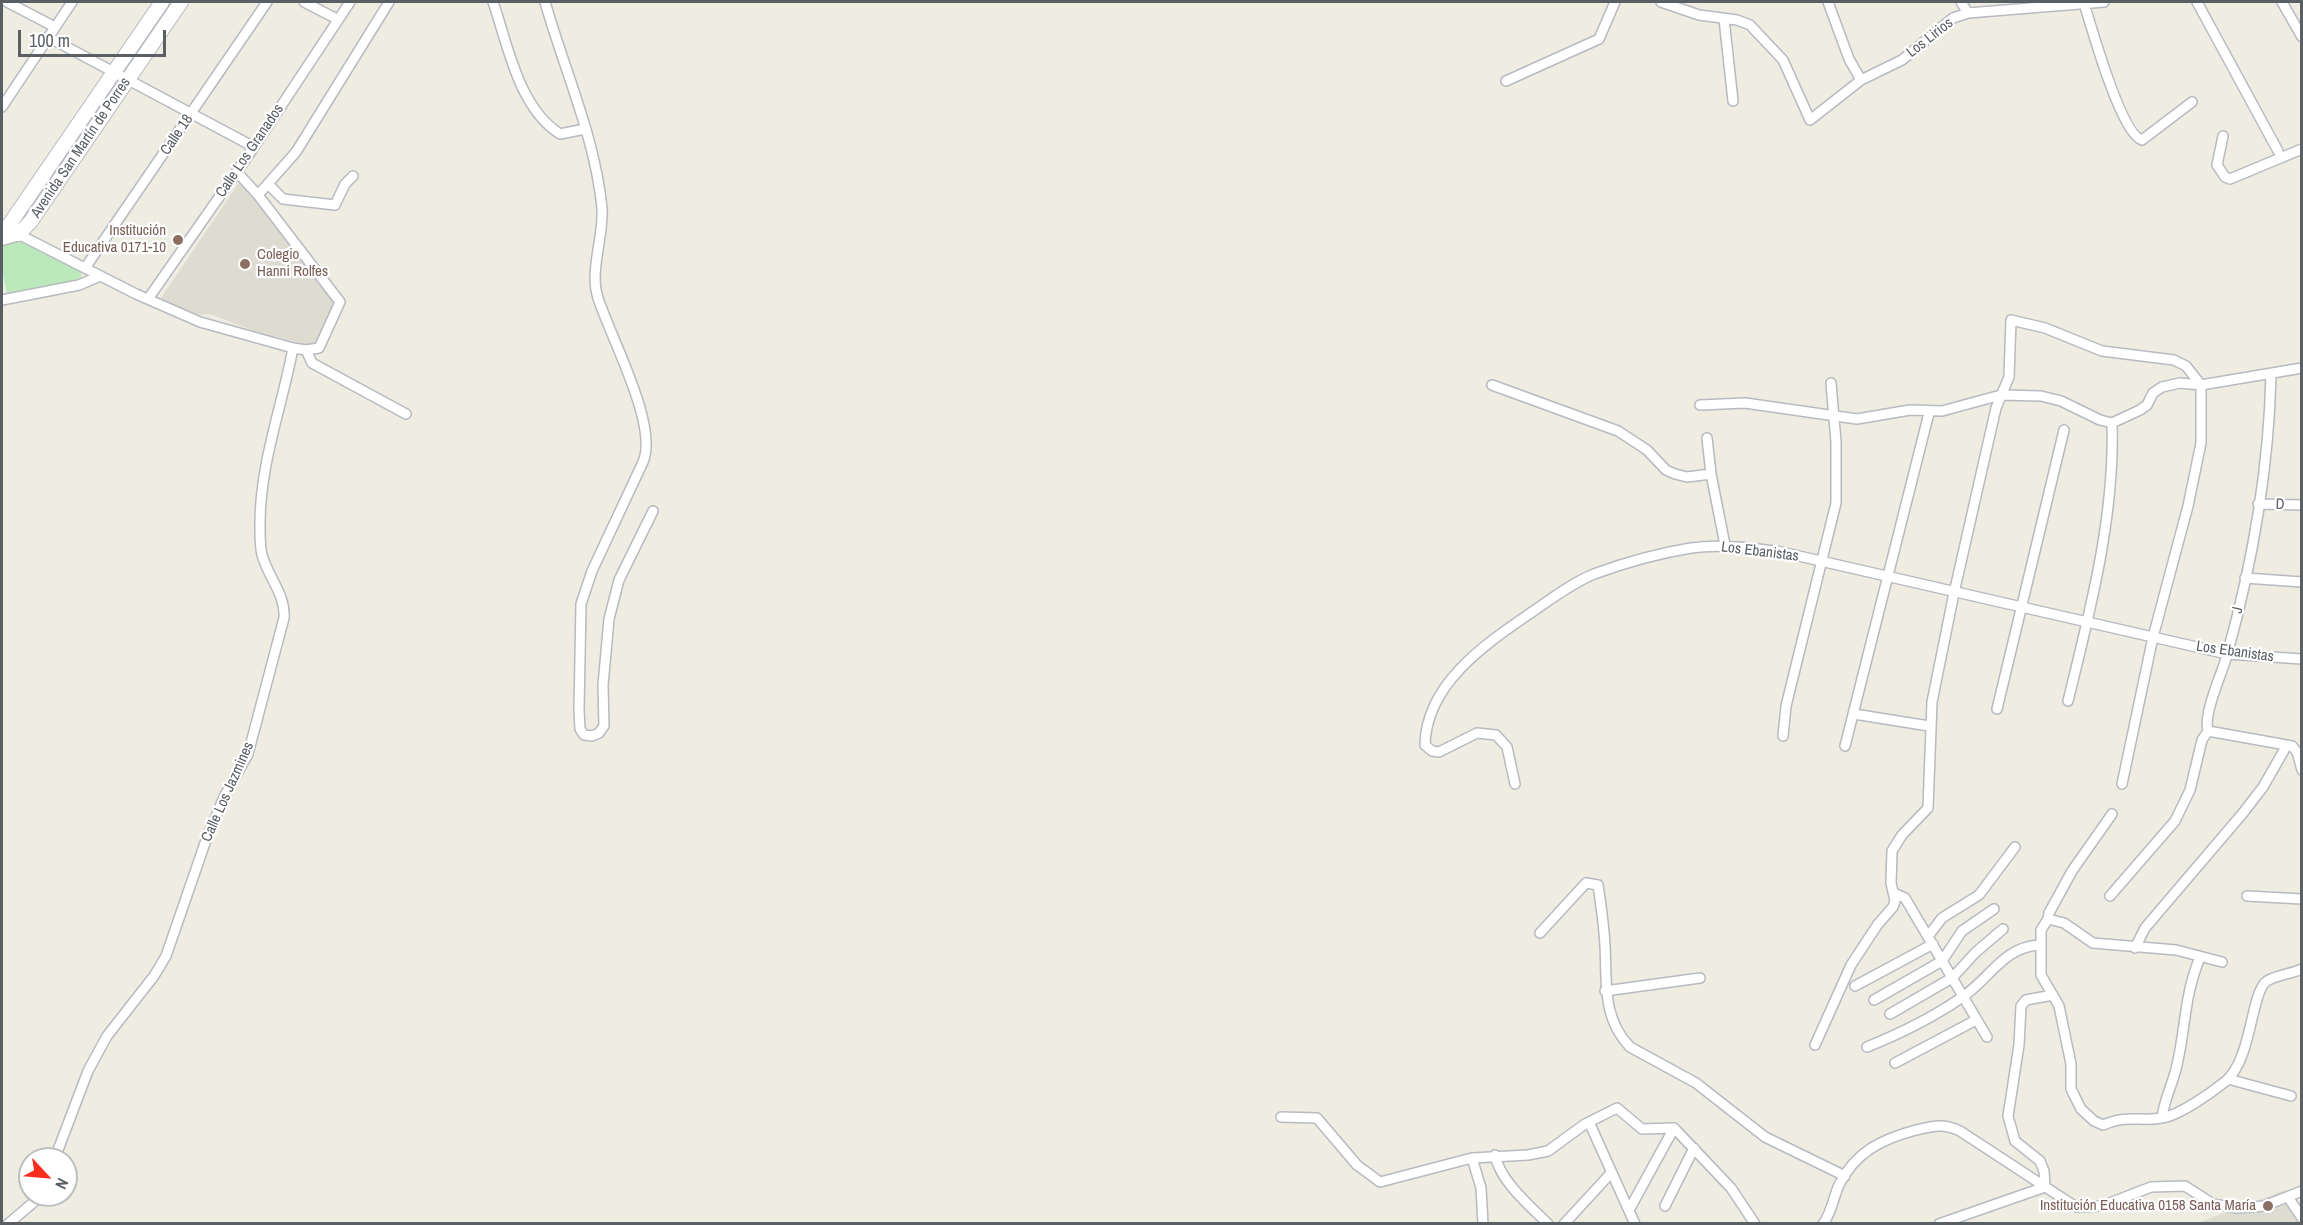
<!DOCTYPE html>
<html>
<head>
<meta charset="utf-8">
<style>
  body { margin:0 }
  #map { position:relative; width:2303px; height:1225px; overflow:hidden; background:#efece2; font-family:"Archivo Narrow",sans-serif }
  canvas { display:block }
  .frame { position:absolute; inset:0; border:3px solid #5a5f64; pointer-events:none }
  .north { position:absolute; left:18px; top:1147px; width:60px; height:60px; box-sizing:border-box; background:#fff; border:2px solid #bdbfc1; border-radius:50%; rotate:116deg; font-size:16px; font-weight:700; line-height:24px; text-align:center; color:#5a5f64 }
  .north::after { content:''; display:block; margin:auto; width:21px; height:27px; background:#f92c1e; clip-path:polygon(50% 0,100% 100%,50% 72%,0 100%) }
  .scale { position:absolute; left:18px; top:30px; width:148px; height:27px; box-sizing:border-box; border:3px solid #5a5f64; border-top:0; padding-left:8px; font-size:18px; line-height:21px; white-space:nowrap; color:#5a5f64; -webkit-text-stroke:4px #fff; paint-order:stroke }
</style>
</head>
<body>
<div id="map">
<canvas width="2303" height="1225"></canvas>
<div class="frame"></div>
<div class="north">N</div>
<div class="scale">100 m</div>
</div>
<script>
const c = document.querySelector('canvas').getContext('2d');
c.lineJoin = 'round';
function paint(path, color) { c.fillStyle = color; c.fill(path, 'evenodd'); }
function trace(path, color, width, dash) { c.strokeStyle = color; c.lineWidth = width; c.lineCap = dash ? 'butt' : 'round'; c.setLineDash(dash || []); c.stroke(path); }
function label(font, color, halo, rows, align = 'center') {
  c.font = font + ' "Archivo Narrow",sans-serif'; c.lineWidth = 4.5; c.setLineDash([]); c.textBaseline = 'middle'; c.strokeStyle = halo; c.fillStyle = color; for (const [text, x, y, turn = 0] of rows) {
    c.save(); c.translate(x, y); c.rotate((+turn || 0) * Math.PI / 180); c.textAlign = isNaN(turn) ? turn : align; if (halo) c.strokeText(text, 0, 0); c.fillText(text, 0, 0); c.restore();
  }
}
paint(new Path2D(`
  M240 181 338 302 315 347 254 331 210 314 192 315 161 298Z
  M2285 1190 2301 1224H2195L2251 1203Z`), '#dedbd1');
paint(new Path2D(`
  M167 2H174L130 65 124 68Z
  M117 79 118 81 21 223 14 224Z
  M23 238 81 269V281L7 294 2 270V243Z`), '#bce9bc');
const minor = new Path2D(`
  M7 2 55 27
  M304 2 337 19
  M493 2C508 45 518 107 560 134L585 129
  M545 2C564 69 595 137 602 208 604 237 589 271 598 298 610 336 659 426 643 462L592 571 581 604 579 710 580 729 584 735 592 736 599 733 604 726 603 685 609 619 619 580 653 511
  M1661 2 1699 15 1737 20 1750 25 1783 60 1810 120 1861 80 1902 60 1953 18 1968 13 2104 2
  M1828 2 1849 59 1861 80
  M1961 2 1968 13
  M2197 2 2278 151
  M2282 2 2302 37
  M2084 3C2091 26 2121 134 2142 140L2192 102
  M1724 19 1733 101
  M48 37 254 147
  M1506 81 1599 39 1615 2
  M2 107 72 2
  M2223 136 2217 165 2225 177 2230 179 2302 149
  M268 184 283 199 335 205 345 184 353 176
  M258 195 296 152 389 2
  M16 233 136 294 200 322 293 348 306 350 319 348 340 302 258 195 237 172
  M85 268 267 2
  M148 299 254 147 350 2
  M2 300 79 285 100 276
  M306 350 312 363 406 414
  M1492 385 1618 431 1647 450 1666 470 1675 474 1687 477 1711 474
  M1700 405 1745 403 1857 419 1910 410 1942 411 2001 395 2041 396 2061 401 2100 420 2112 423 2140 410 2147 405 2153 393 2162 387 2180 383 2201 385 2302 368
  M1707 438 1711 474 1725 545
  M2258 504 2302 505
  M2245 578 2302 582
  M2068 701C2090 611 2115 516 2112 423
  M1997 709 2064 430
  M1854 714 1929 726
  M2208 731C2203 713 2222 674 2227 655 2252 565 2269 468 2271 374
  M2208 731 2292 746 2297 752 2302 770
  M1783 736 1786 706 1836 503V442L1831 383
  M1845 746 1929 413
  M1515 784 1507 747 1496 735 1477 733 1439 752 1432 751 1425 745C1426 683 1487 643 1532 612 1551 599 1572 583 1594 574 1624 563 1660 553 1691 548 1720 544 1748 548 1777 551L2227 654 2302 659
  M1894 893 1905 898 1987 1037
  M2110 896 2175 821 2190 790 2202 740 2208 731
  M2247 896 2302 899
  M2048 919 2049 913 2072 871 2112 814
  M1540 933 1586 883 1598 885C1601 905 1604 925 1605 946 1607 983 1602 1018 1630 1047L1696 1083 1765 1137 1845 1176
  M1929 935 1942 918 1979 895 2015 847
  M2135 948 2145 928 2243 813 2263 787 2287 745
  M2222 962 2176 950 2093 943 2064 923 2048 919 2041 930V975L2059 1006 2071 1064V1089L2081 1109 2094 1121 2103 1125C2130 1114 2138 1122 2162 1118 2180 1115 2211 1093 2226 1081 2252 1059 2251 991 2267 981 2276 975 2291 974 2302 969
  M1855 986 1933 944
  M1605 991 1700 978
  M1874 1000 1942 961 1962 931 1994 909
  M1890 1014 1952 978 1976 952 2003 929
  M1815 1045 1851 965 1878 924 1893 907 1895 901 1891 883 1892 851 1902 835 1928 808 1932 702 1954 593 1996 408 2009 377 2011 320 2045 328 2102 351 2174 360 2186 366 2201 385V443L2188 506 2153 637 2122 784
  M1867 1047C1899 1034 1932 1018 1961 998 1989 980 2003 947 2039 945
  M1895 1063 1976 1020
  M2228 1079 2291 1096
  M1281 1117 1317 1118 1357 1165 1380 1182 1472 1158 1528 1155 1548 1151 1585 1124 1617 1108 1642 1129 1674 1128 1731 1188 1755 1224
  M2162 1118C2164 1099 2173 1084 2177 1065 2186 1026 2184 996 2200 957
  M1589 1122 1635 1224
  M1495 1155C1500 1181 1529 1205 1548 1224
  M1472 1158 1481 1188 1483 1224
  M33 1159 54 1155 58 1150 88 1071 107 1036 154 976 166 956 205 843 224 797 248 754 284 618C286 595 268 577 262 555 260 547 260 536 260 528 259 466 282 407 293 348
  M30 1164V1171
  M2288 1197 2302 1218
  M1665 1206 1694 1148
  M1629 1210 1674 1128
  M8 1224 42 1195
  M1564 1224 1611 1173
  M1823 1224C1832 1212 1833 1198 1839 1185 1855 1152 1882 1139 1916 1130 1933 1126 1944 1123 1960 1131L2076 1207 2102 1206 2151 1187 2185 1186 2213 1204 2237 1208 2264 1206 2302 1191
  M1939 1224 2045 1187 2044 1171 2040 1161 2015 1141 2008 1116 2019 1045 2021 1006 2026 1000 2053 995`);
const tertiary = new Path2D(`
  M2 239 19 234`);
const secondary = new Path2D(`
  M7 228 162 2
  M19 234 31 221 181 2`);
trace(minor, '#b7bac0', 12);
trace(tertiary, '#b7bac0', 15);
trace(secondary, '#b6bac0', 16);
trace(minor, '#fff', 9);
trace(tertiary, '#fff', 12);
trace(secondary, '#fff', 14);
for (const [x, y, r, color] of [
  [178,240,6,"#8d6e63"],
  [245,264,6,"#8d6e63"],
  [2268,1206,6,"#8d6e63"]
]) { const dot = new Path2D(); dot.arc(x, y, r, 0, 2 * Math.PI); c.fillStyle = color; c.fill(dot); trace(dot, '#fff', 2); }
label('15px', '#5a5f64', '#fff', [
  ["Los Lirios",1930,38,-38],
  ["Calle 18",177,135,-56],
  ["Avenida San Martín de Porres",81,148,-56],
  ["Calle Los Granados",250,151,-56],
  ["D",2280,505,2],
  ["Los Ebanistas",1760,552,7],
  ["J",2238,610,-77],
  ["Los Ebanistas",2235,652,8],
  ["Calle Los Jazmines",228,792,-66]
]);
label('15px', '#785e54', '#fff', [
  ["Institución",166,231],
  ["Educativa 0171-10",166,248],
  ["Colegio",257,255,"left"],
  ["Hanni Rolfes",257,272,"left"],
  ["Institución Educativa 0158 Santa María",2256,1206]
], 'right');
</script>
</body>
</html>
